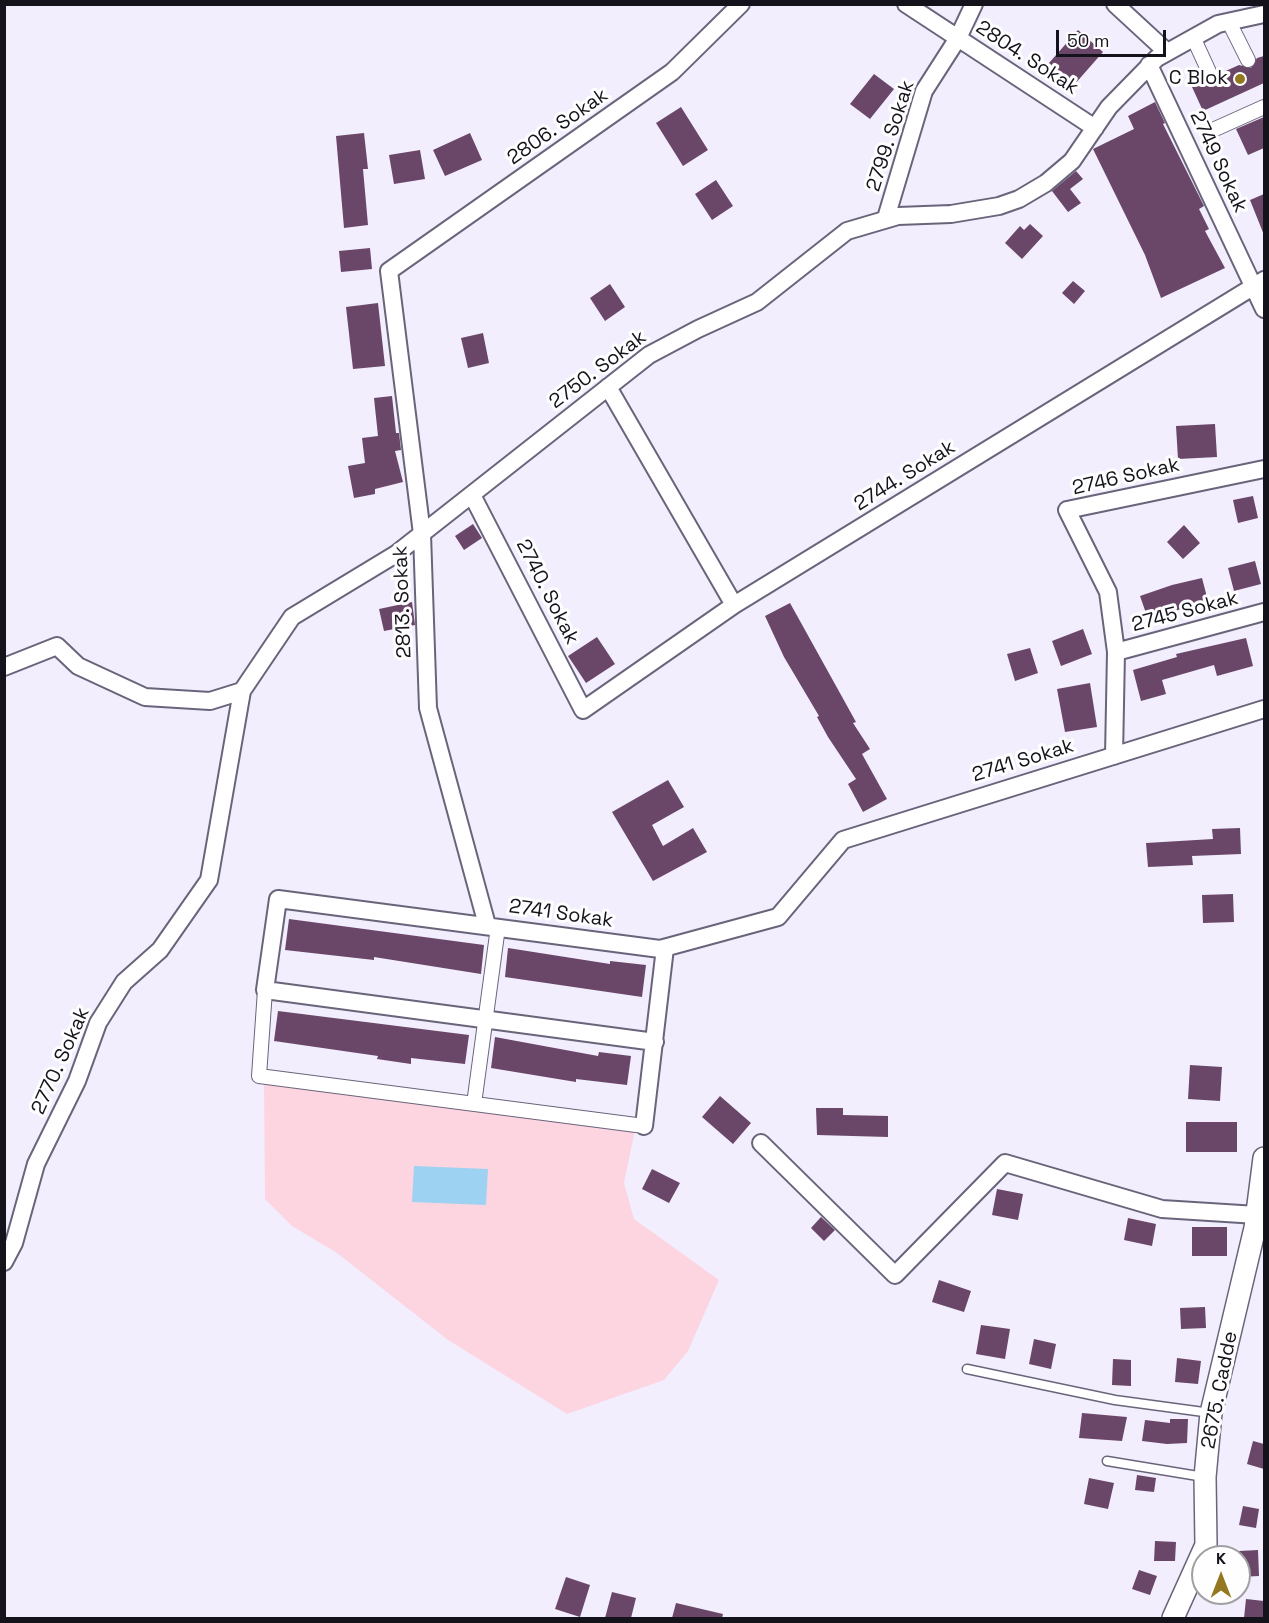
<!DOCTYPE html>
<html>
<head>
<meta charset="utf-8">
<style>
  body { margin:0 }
  #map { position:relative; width:1269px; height:1623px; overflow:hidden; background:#f2eefe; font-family:"Space Grotesk",sans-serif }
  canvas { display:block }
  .frame { position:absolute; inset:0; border:6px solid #14121b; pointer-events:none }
  .north { position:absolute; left:1191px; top:1545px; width:60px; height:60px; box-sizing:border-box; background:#fefefe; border:2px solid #a0a0a3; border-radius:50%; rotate:0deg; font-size:16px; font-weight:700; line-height:24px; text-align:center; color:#14121b }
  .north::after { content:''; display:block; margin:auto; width:21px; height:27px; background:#94781f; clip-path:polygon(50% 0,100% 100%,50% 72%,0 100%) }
  .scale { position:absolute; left:1056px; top:30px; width:110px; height:27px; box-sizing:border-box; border:3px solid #14121b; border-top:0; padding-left:8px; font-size:18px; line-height:21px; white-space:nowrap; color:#14121b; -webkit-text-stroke:4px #fefefe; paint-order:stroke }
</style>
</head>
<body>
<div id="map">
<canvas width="1269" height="1623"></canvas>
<div class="frame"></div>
<div class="north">K</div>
<div class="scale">50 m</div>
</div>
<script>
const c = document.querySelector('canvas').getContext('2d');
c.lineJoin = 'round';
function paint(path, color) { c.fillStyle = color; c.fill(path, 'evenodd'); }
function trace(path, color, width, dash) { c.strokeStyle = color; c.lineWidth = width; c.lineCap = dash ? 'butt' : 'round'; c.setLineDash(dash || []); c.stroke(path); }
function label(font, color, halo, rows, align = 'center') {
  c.font = font + ' "Space Grotesk",sans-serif'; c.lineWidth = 6; c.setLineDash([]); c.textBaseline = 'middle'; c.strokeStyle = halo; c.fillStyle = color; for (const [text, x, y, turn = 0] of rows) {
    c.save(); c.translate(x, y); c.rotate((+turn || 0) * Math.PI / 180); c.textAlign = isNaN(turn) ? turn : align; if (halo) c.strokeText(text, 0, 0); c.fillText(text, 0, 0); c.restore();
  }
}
paint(new Path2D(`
  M264 1084 635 1130 624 1183 634 1219 719 1280 688 1351 664 1380 567 1414 448 1340 337 1253 292 1226 265 1199Z`), '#fdd5e1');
paint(new Path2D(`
  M414 1166 488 1169 486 1205 412 1202Z`), '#9dd2f2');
paint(new Path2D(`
  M1078 30 1103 52 1074 85 1049 63Z
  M1264 56V83L1203 111 1192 87 1197 85 1195 80 1201 77 1205 82H1213L1219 74 1239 65 1251 68 1257 58Z
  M874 74 894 89 870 119 850 104Z
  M1155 102 1165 123 1163 124 1204 206 1199 209 1209 229 1205 231 1225 268 1161 298 1145 255 1093 149 1134 129 1128 116Z
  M681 107 708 150 683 166 656 123Z
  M1264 117V148L1248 155 1236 129Z
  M364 133 368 169H363L368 225 344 228 336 136Z
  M470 133 482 160 445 176 433 150Z
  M420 150 425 179 394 184 389 155Z
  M1076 171 1083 179 1070 189 1081 203 1068 212 1052 191Z
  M716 180 733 206 712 220 695 194Z
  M1264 194V235L1250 200Z
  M1030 224 1043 236 1022 259 1005 243 1020 226 1024 230Z
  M370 248 372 269 341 272 339 251Z
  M1073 281 1085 291 1074 304 1062 293Z
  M610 284 625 307 605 321 590 298Z
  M378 303 385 366 353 369 346 307Z
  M483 333 489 363 468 368 461 338Z
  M392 396 396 433H399L401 450 395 451 403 482 375 489V494L354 498 348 466 365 463 362 438 378 436 374 398Z
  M1215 424 1217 457 1178 459 1176 426Z
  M1253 496 1258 518 1238 523 1233 500Z
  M473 524 482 538 464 550 455 536Z
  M1184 525 1200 543 1183 559 1167 542Z
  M1255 561 1261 584 1234 591 1228 568Z
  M1202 578 1208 601 1148 619 1140 596 1172 585Z
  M412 602 415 625 384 631 379 609Z
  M790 603 856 722 853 723 870 749 862 754 887 799 863 812 848 784 856 779 828 737 817 717 819 716 784 657 765 616Z
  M1083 629 1092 654 1061 666 1052 641Z
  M597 637 615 664 586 683 568 656Z
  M1246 638 1253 666 1217 676 1214 665 1162 680 1166 694 1141 701 1133 670 1177 657 1176 654Z
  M1030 648 1038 673 1015 681 1007 654Z
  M1090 683 1097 727 1065 732 1057 689Z
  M668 780 684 807 652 825 663 846 693 828 707 852 653 881 612 812Z
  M1240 828 1241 854 1192 856 1193 865 1148 867 1146 843 1213 839 1212 829Z
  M1233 894 1234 922 1203 923 1202 895Z
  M289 919 484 945 481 974 374 957V960L285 950Z
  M508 948 610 964V961L646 965 642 997 505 977Z
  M278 1011 469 1035 465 1064 411 1058V1064L377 1059 378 1056 274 1041Z
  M495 1037 598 1056 599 1052 631 1056 627 1085 576 1079V1082L491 1068Z
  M1190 1065 1222 1067 1220 1101 1188 1099Z
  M720 1096 751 1123 733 1144 702 1117Z
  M816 1108H843V1115L888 1116V1137L817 1135Z
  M1186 1122H1237V1152H1186Z
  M652 1169 680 1183 669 1203 642 1189Z
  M997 1189 1023 1194 1018 1220 992 1215Z
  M821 1217 835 1230 824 1241 811 1228Z
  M1128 1218 1156 1224 1152 1246 1124 1240Z
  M1192 1227H1227V1256H1192Z
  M939 1280 971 1291 964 1312 932 1302Z
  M1205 1307 1206 1328 1181 1329 1180 1308Z
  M981 1325 1010 1329 1005 1359 976 1354Z
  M1034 1339 1056 1344 1051 1369 1029 1364Z
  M1177 1358 1201 1361 1198 1384 1175 1382Z
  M1113 1359 1131 1360V1386L1112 1385Z
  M1082 1413 1127 1417 1122 1441 1079 1438Z
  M1170 1419H1188L1187 1443 1167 1444 1142 1441 1145 1420 1170 1423Z
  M1253 1441 1264 1444V1469L1247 1464Z
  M1137 1475 1156 1478 1154 1492 1135 1490Z
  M1089 1478 1114 1483 1108 1509 1084 1504Z
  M1243 1506 1259 1509 1256 1528 1239 1525Z
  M1155 1541 1176 1542 1175 1561H1154Z
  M1258 1550 1259 1576 1239 1577V1551Z
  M1139 1570 1157 1576 1150 1595 1132 1589Z
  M566 1577 590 1585 580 1617 555 1609Z
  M612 1592 636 1598 631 1618H605Z
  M1246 1599 1264 1601V1618H1244Z
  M676 1603 723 1614 722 1618H672Z`), '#6a4669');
const service = new Path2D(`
  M967 1369 1115 1400 1211 1413
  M1107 1461 1204 1477`);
const pedestrian = new Path2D(`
  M1229 22 1248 60
  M1193 37 1210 74
  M1215 129 1264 107
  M265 990 259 1076 644 1126
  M474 1104 498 927`);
const minor = new Path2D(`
  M906 4 1095 128
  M1115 4 1167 52
  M1149 65 1264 309
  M886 218 924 91 958 38 974 4
  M608 387 734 605
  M472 495 583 710 734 605 1264 280
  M1116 652 1264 612
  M4 667 57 646 78 666 145 697 210 701 242 691 292 617 396 554 649 355 698 329 757 302 847 231 898 216 951 214 999 206 1019 199 1046 183 1072 161 1109 107 1157 58 1218 24 1264 14
  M1114 756 1116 652 1108 592 1067 510 1264 469
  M487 925 428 708 422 534 389 271 672 72 741 4
  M655 1042 265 990 278 899 660 949 778 917 843 840 1264 709
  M644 1126 665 948
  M761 1143 895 1275 1005 1163 1162 1209 1257 1215
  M4 1262 14 1243 36 1164 77 1081 98 1023 124 982 160 950 209 880 242 691`);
const tertiary = new Path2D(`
  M1173 1618 1206 1545 1205 1477 1211 1413 1255 1228 1264 1158`);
trace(service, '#6a647b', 11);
trace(pedestrian, '#6a647b', 16);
trace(minor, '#6a647b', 20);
trace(tertiary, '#6a647b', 24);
trace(service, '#fff', 8);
trace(pedestrian, '#fff', 14);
trace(minor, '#fff', 16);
trace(tertiary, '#fff', 21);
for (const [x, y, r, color] of [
  [1240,79,6,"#94781f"]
]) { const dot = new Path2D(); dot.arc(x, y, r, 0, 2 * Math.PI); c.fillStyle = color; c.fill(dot); trace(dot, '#fefefe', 2); }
label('20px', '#14121b', '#fefefe', [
  ["2804. Sokak",1027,58,33],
  ["2806. Sokak",558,127,-35],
  ["2799. Sokak",891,136,-72],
  ["2749 Sokak",1218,162,65],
  ["2750. Sokak",598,370,-37],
  ["2744. Sokak",905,476,-32],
  ["2746 Sokak",1126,477,-13],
  ["2740. Sokak",547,592,63],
  ["2813. Sokak",403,602,-92],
  ["2745 Sokak",1185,612,-15],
  ["2741 Sokak",1023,761,-17],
  ["2741 Sokak",561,914,8],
  ["2770. Sokak",61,1061,-66],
  ["2675. Cadde",1220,1390,-79]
]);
label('20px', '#14121b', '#fefefe', [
  ["C Blok",1228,79]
], 'right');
</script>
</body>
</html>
